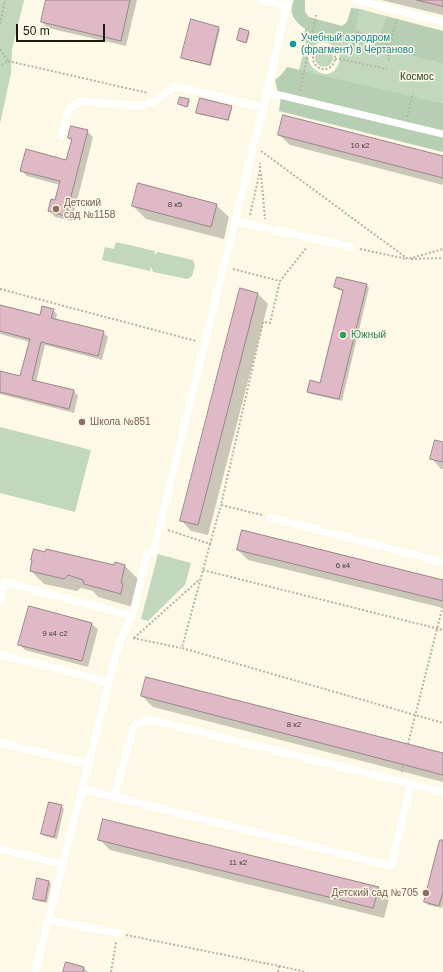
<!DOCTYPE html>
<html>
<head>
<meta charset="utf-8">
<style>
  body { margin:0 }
  #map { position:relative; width:443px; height:972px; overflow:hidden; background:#fdf9e6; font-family:Helvetica,sans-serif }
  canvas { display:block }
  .scale { position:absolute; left:16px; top:24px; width:89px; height:18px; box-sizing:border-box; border:2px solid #1a1912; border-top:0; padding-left:5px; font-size:12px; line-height:14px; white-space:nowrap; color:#1a1912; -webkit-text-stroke:3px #fdf9e6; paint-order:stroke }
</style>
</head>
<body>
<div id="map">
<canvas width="443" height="972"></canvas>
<div class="scale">50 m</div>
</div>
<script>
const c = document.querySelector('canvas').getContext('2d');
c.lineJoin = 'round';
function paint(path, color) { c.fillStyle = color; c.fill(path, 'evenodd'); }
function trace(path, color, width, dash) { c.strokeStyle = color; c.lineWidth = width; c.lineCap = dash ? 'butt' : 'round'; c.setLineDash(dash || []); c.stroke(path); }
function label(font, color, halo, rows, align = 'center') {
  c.font = font + ' Helvetica,sans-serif'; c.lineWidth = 3; c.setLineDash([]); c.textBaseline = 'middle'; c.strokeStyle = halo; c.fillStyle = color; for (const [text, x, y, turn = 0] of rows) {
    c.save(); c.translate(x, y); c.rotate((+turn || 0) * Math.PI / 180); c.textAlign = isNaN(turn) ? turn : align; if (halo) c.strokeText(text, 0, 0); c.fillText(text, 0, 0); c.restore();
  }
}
paint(new Path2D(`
  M0 0H24L12 49 11 73 0 124Z
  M360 9 386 16 381 36 354 30Z
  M325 37 394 52 443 64V103L299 70 306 41 304 38 307 39ZM321 42C333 42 344 52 338 65 326 91 289 54 321 42Z
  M315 58a9 9 0 1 1 18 0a9 9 0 1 1-18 0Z
  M116 242 155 251 154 255 158 252 193 260 195 266 192 276 188 279 153 272 151 267 150 271 102 260 105 247 114 249Z
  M0 427 91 450 75 512 0 493Z
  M158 554 191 563 185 585 148 621 141 619Z`), '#c1d8bd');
paint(new Path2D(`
  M294 0H305V12L309 17 342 26 347 22 351 8 360 9 355 30 380 36 386 16 443 31V64L394 52 325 37 307 39 304 38 305 29C294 20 288 14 294 0Z
  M287 67 443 103V152L279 111 281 96 277 89 275 80 282 74Z`), '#b6ceb2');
paint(new Path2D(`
  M47 0H137L126 46 48 28 42 22Z
  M381 0H443V15Z
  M191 21 219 28 220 29 211 66 183 59 182 57Z
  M248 31 250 33 247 43 239 41 238 40Z
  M180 98 189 100 190 101 188 107 180 105 179 104Z
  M231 107 232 108 229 121 199 114Z
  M87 131 93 137 72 221 55 217 50 211 56 202 60 185 27 176 21 170 67 161 72 141 69 138Z
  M279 135 443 157V185L290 145Z
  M216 205 229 217 224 239 146 219 133 206Z
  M367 285 369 288 342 401 311 394 309 391 321 384 344 291 338 290 335 287Z
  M257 293 268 304 208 535 191 531 181 520Z
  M0 306 41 317 53 310 57 314 56 320 103 332 108 337 102 360 45 345 36 382 74 391 78 396 74 413 0 394V372L21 377 30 342 0 334Z
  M443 443V469H441L431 458Z
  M238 550 443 581V608L248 560Z
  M32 560 114 566 116 563 125 566 138 579 133 607 98 597 93 591 81 588 77 591 44 584 31 571 33 561Z
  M92 624 98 629 88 667 25 650 19 644Z
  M142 696 443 754V782L153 707Z
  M61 806 64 809 57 839 45 836 42 833Z
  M99 839 378 888 389 899 384 918 110 850Z
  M443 842V904L442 908 428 905 425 902Z
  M49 882 51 884 47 903 37 901 34 898Z
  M84 968 88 972H64Z`), '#0003');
const building = new Path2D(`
  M46 0H130L121 41 41 22Z
  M417 0H443V6Z
  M191 19 219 27 210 65 181 58Z
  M240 28 249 31 246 43 237 40Z
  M180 97 189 99 187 107 178 104Z
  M200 98 232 106 228 120 196 113Z
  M283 115 443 156V178L278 135Z
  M71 126 88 130 66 216 48 211 51 199 55 200 60 181 20 171 26 149 66 160 72 139 68 138Z
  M138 183 217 204 211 227 132 206Z
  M337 277 367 284 339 399 307 392 310 380 320 383 343 290 334 287Z
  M240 288 258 293 198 525 180 521Z
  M0 305 40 315 42 306 54 309 51 318 104 331 98 356 41 342 32 380 74 390 69 409 0 392V371L20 376 30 339 0 331Z
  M435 440 443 442V462L430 459Z
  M242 530 443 580V601L237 550Z
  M34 549 45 552 46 549 114 565 115 562 125 565 121 583 123 584 121 594 84 584 83 580 68 575 64 579 30 571 32 560H31Z
  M29 606 92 623 82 661 18 645Z
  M146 677 443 753V775L141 696Z
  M49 802 62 805 54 837 41 834Z
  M103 819 379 887 373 908 98 840Z
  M440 840H443V891L439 906 424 902Z
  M37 878 49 881 45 901 33 899Z
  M66 962 84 967 83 972H63Z`);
paint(building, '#dfb9c6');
trace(building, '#99858c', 1);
trace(new Path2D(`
  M0 24 5 0
  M381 33 385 35 389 60
  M313 58a11 11 0 1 1 22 0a11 11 0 1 1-22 0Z
  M0 49 8 61 0 66
  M388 51 397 19
  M335 54 353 44 358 31
  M335 59H340L387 69
  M8 61 148 93
  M300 91 316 15
  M407 117 413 93
  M261 151 408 259 443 249
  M261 174 265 219
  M250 215 260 171V163
  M360 249 407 259
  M411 259 443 258
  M233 269 280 281 307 247
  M0 289 196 341
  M262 515 221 505 263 322 270 323 280 281
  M168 530 210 544 221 505
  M210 544 182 648 443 723
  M203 570 443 630
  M133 638 181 648
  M134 638 200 579
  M408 744 443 605
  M402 772 403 765
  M126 935 279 966 306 972
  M111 972 116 942
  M278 972 279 966`), '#b6b3a4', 2, [2, 2]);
trace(new Path2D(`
  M263 0 286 6
  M356 0 443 22
  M267 92 443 134
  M61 136 70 107 81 101 140 106 156 101 173 87 183 88 262 107
  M235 221 351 247
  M271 518 443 562
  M0 601 5 582 132 616
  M0 655 83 675 109 683
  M0 743 88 764
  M82 789 109 683 112 668 122 636 132 616 147 555 153 553 267 92 288 0
  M114 797 391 866 411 784
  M0 849 62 864
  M48 920 118 933
  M35 972 82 789 114 797 134 726 149 719 400 781 443 792`), '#fff', 7);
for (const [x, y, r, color] of [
  [293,44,4,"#0f9aa8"],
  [56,209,4,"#8d6e63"],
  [343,335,4,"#2e9e5b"],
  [82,422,4,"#8d6e63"],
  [426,893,4,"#8d6e63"]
]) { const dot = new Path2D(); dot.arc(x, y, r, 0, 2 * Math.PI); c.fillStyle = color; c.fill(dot); trace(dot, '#fdf9e6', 1.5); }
label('8px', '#4b413f', null, [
  ["10 к2",360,146],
  ["8 к5",175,205],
  ["6 к4",343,566],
  ["9 к4 с2",55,634],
  ["8 к2",294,725],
  ["11 к2",238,863]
]);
label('10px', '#0d838f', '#fdf9e6', [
  ["Учебный аэродром",301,38],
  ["(фрагмент) в Чертаново",301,50]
], 'left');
label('10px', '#1b3d15', '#fdf9e6', [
  ["Космос",417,77]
]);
label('10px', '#785e54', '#fdf9e6', [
  ["Детский",64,203],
  ["сад №1158",64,215],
  ["Школа №851",90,422],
  ["Детский сад №705",418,893,"right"]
], 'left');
label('10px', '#27864d', '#fdf9e6', [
  ["Южный",351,335]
], 'left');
</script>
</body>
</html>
